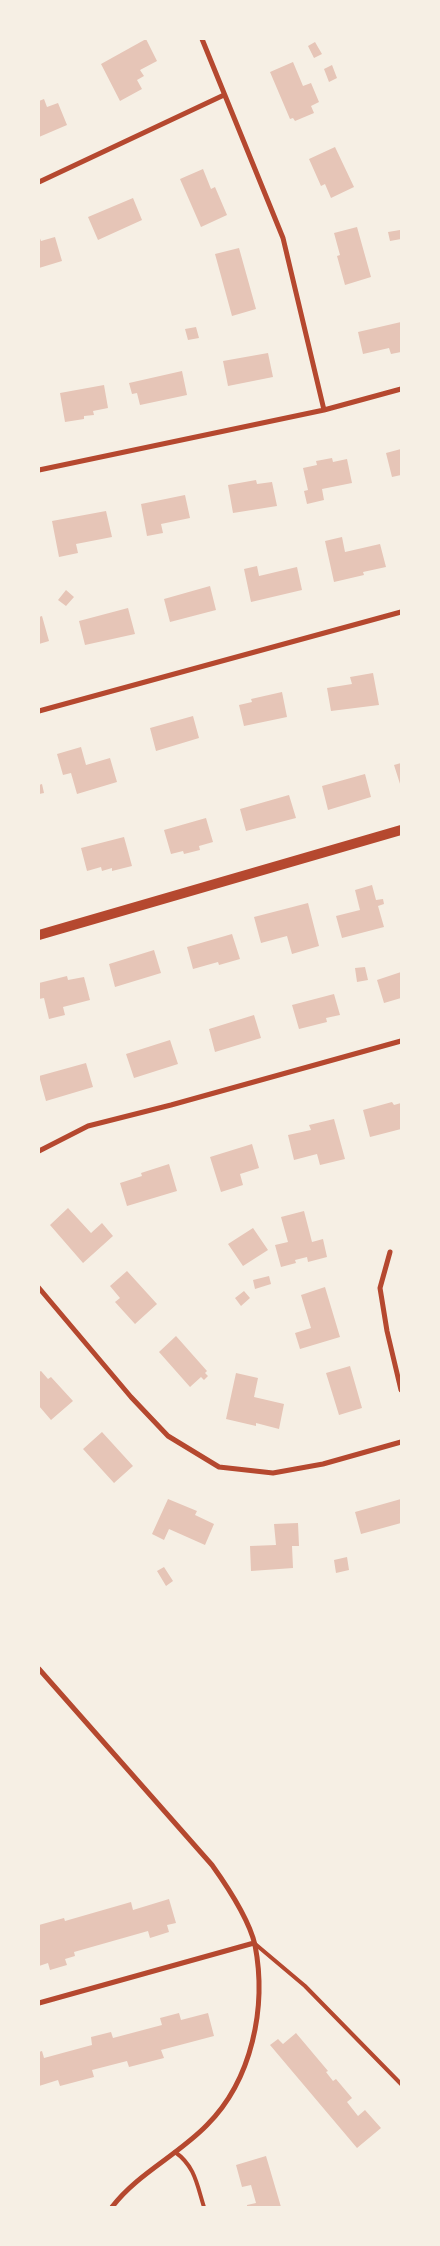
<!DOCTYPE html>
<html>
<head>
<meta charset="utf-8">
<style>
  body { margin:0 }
  #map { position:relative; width:440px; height:2246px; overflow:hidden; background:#f6efe4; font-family:Inter,sans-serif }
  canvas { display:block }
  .frame { position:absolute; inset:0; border:40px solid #f6efe4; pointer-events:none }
</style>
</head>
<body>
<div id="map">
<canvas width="440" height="2246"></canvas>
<div class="frame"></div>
</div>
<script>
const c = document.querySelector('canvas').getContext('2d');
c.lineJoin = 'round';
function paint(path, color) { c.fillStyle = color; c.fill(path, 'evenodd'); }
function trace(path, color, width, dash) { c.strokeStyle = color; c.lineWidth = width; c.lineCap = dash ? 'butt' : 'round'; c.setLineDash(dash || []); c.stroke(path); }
paint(new Path2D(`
  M146 39 157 61 140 70 144 76 137 80 142 89 120 101 101 64Z
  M315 42 322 54 314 58 308 46Z
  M293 62 303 86 311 83 319 102 311 106 314 113 295 121 293 118 290 119 270 72Z
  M332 65 337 78 329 82 324 69Z
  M44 99 47 107 58 103 67 125 39 137V101Z
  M335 147 354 187 331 198 325 184 321 186 309 159Z
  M203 169 211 189 215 187 227 215 201 227 180 179Z
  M133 198 142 220 98 240 88 217Z
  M357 227 371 277 345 285 337 256 340 255 334 233Z
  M400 230 401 239 390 241 388 232Z
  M39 236 41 241 55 237 62 261 39 268Z
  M239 248 256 309 232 316 215 254Z
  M401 322V352L391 354 389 348 363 354 358 332Z
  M196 327 199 338 188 340 185 329Z
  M268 353 273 377 228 386 223 361Z
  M182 371 187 395 140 405 137 393 132 394 129 383Z
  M104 385 108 408 93 411 94 415 84 416V419L65 422 60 393Z
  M401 449V475L392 477 386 453Z
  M332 458 333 462 347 459 352 483 322 489 324 500 307 504 304 491 308 490 303 468 317 465 316 461Z
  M256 480 257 484 272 482 277 506 233 513 228 485Z
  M185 495 190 518 161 524 163 533 147 536 141 504Z
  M106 511 112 537 76 544 78 553 59 557 52 521Z
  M342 537 345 552 380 544 386 567 363 572 364 575 334 582 325 541Z
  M257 566 259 576 297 567 302 590 251 602 244 569Z
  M210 586 216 610 170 622 164 599Z
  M66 590 74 597 66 606 58 600Z
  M128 608 135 634 85 645 79 621Z
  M42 616 49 641 39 644V617Z
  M373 673 379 705 331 711 327 688 352 684 350 677Z
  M282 692 287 717 244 726 239 705 252 702 251 699Z
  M193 716 199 738 156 751 150 728Z
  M81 747 86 765 110 758 117 782 77 794 71 773 63 775 57 754Z
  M401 763V787L394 765Z
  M365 774 371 797 328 810 322 786Z
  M42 784 44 793 39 794V785Z
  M289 795 296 818 246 831 240 809Z
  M206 818 213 842 199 846 200 850 184 854 183 851 171 854 164 830Z
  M124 837 132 866 112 871V868L102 871 101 867 87 871 81 848Z
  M372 885 376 900 383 899 384 904 378 906 384 927 342 938 336 916 360 910 355 890Z
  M308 903 319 946 292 954 287 936 261 943 254 917Z
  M232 934 240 959 219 965 218 962 193 969 187 947Z
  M154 950 161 973 115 987 109 964Z
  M365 967 368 980 357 982 355 968Z
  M401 972V998L384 1003 377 980Z
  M67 976 68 980 84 977 90 1000 63 1007 65 1015 49 1019 44 998 39 999V983Z
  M334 994 340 1015 326 1018 327 1022 299 1029 292 1005Z
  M254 1015 261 1038 215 1052 209 1029Z
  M170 1040 178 1064 134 1078 126 1054Z
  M86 1063 93 1087 46 1101 39 1076Z
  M392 1102 394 1105 401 1103V1129L370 1137 363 1110Z
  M334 1119 345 1159 320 1165 317 1154 294 1160 288 1135 311 1130 309 1125Z
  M252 1144 259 1168 240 1174 243 1185 221 1192 210 1157Z
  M169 1164 177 1191 127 1206 120 1183 142 1176 141 1173Z
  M68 1208 91 1233 102 1223 113 1236 83 1263 50 1225Z
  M304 1211 312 1242 323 1239 327 1257 308 1262 307 1257 295 1260 296 1263 281 1267 275 1245 288 1242 281 1217Z
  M253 1228 268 1250 243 1266 228 1244Z
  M127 1271 157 1304 135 1324 115 1302 120 1298 110 1286Z
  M269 1276 271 1284 255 1289 253 1280Z
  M325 1287 340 1337 300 1349 295 1333 311 1328 301 1295Z
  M244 1291 250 1298 241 1306 235 1298Z
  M176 1336 207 1371 205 1373 208 1376 204 1380 201 1377 190 1387 159 1352Z
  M350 1366 362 1408 339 1415 326 1373Z
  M41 1371 48 1379 51 1377 73 1401 51 1420 39 1406V1372Z
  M236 1373 258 1378 254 1397 284 1404 279 1429 256 1423V1426L226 1419Z
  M102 1432 133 1466 114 1483 83 1449Z
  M168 1499 197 1511 195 1515 214 1524 205 1545 169 1529 164 1540 152 1534Z
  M401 1499V1523L361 1534 355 1512Z
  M298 1523 299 1546H292L293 1568 251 1571 250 1546 276 1545 274 1524Z
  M347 1557 349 1570 336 1573 334 1560Z
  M164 1567 173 1581 166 1586 157 1571Z
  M169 1899 176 1923 167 1925 169 1932 150 1938 148 1931 74 1952 75 1956 65 1959 67 1965 50 1970 48 1963 39 1966V1925L64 1918 65 1921 131 1902 133 1910Z
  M179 2013 181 2020 208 2013 214 2036 161 2050 164 2058 129 2067 127 2061 92 2070 94 2077 60 2086 58 2080 39 2086V2052L42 2051 44 2058 92 2045 91 2037 111 2032 113 2038 162 2025 160 2018Z
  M296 2033 328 2071 326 2072 333 2081 336 2079 352 2098 347 2102 358 2116 365 2110 381 2128 357 2148 270 2045 278 2039 283 2044Z
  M266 2156 281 2207H247V2205L256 2203 251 2185 242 2187 236 2165Z`), '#e6c5b7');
trace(new Path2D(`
  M254 1943 305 1986 401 2084
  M175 2152C195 2166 197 2185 204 2207`), '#b5482f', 4);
trace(new Path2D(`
  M202 39 283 238 324 410
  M39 182 224 95
  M39 470 324 410 401 389
  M39 711 401 612
  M39 1151 88 1126 171 1105 401 1041
  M390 1252 380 1288 387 1331 401 1390
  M39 1288 131 1397 168 1436 219 1467 273 1473 323 1464 401 1442
  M39 1669 212 1865C227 1886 249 1919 255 1945 267 2007 252 2080 207 2125 178 2155 137 2174 112 2207
  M39 2003 254 1943`), '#b5482f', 5);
trace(new Path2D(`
  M39 935 401 830`), '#b5482f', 10);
</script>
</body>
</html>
